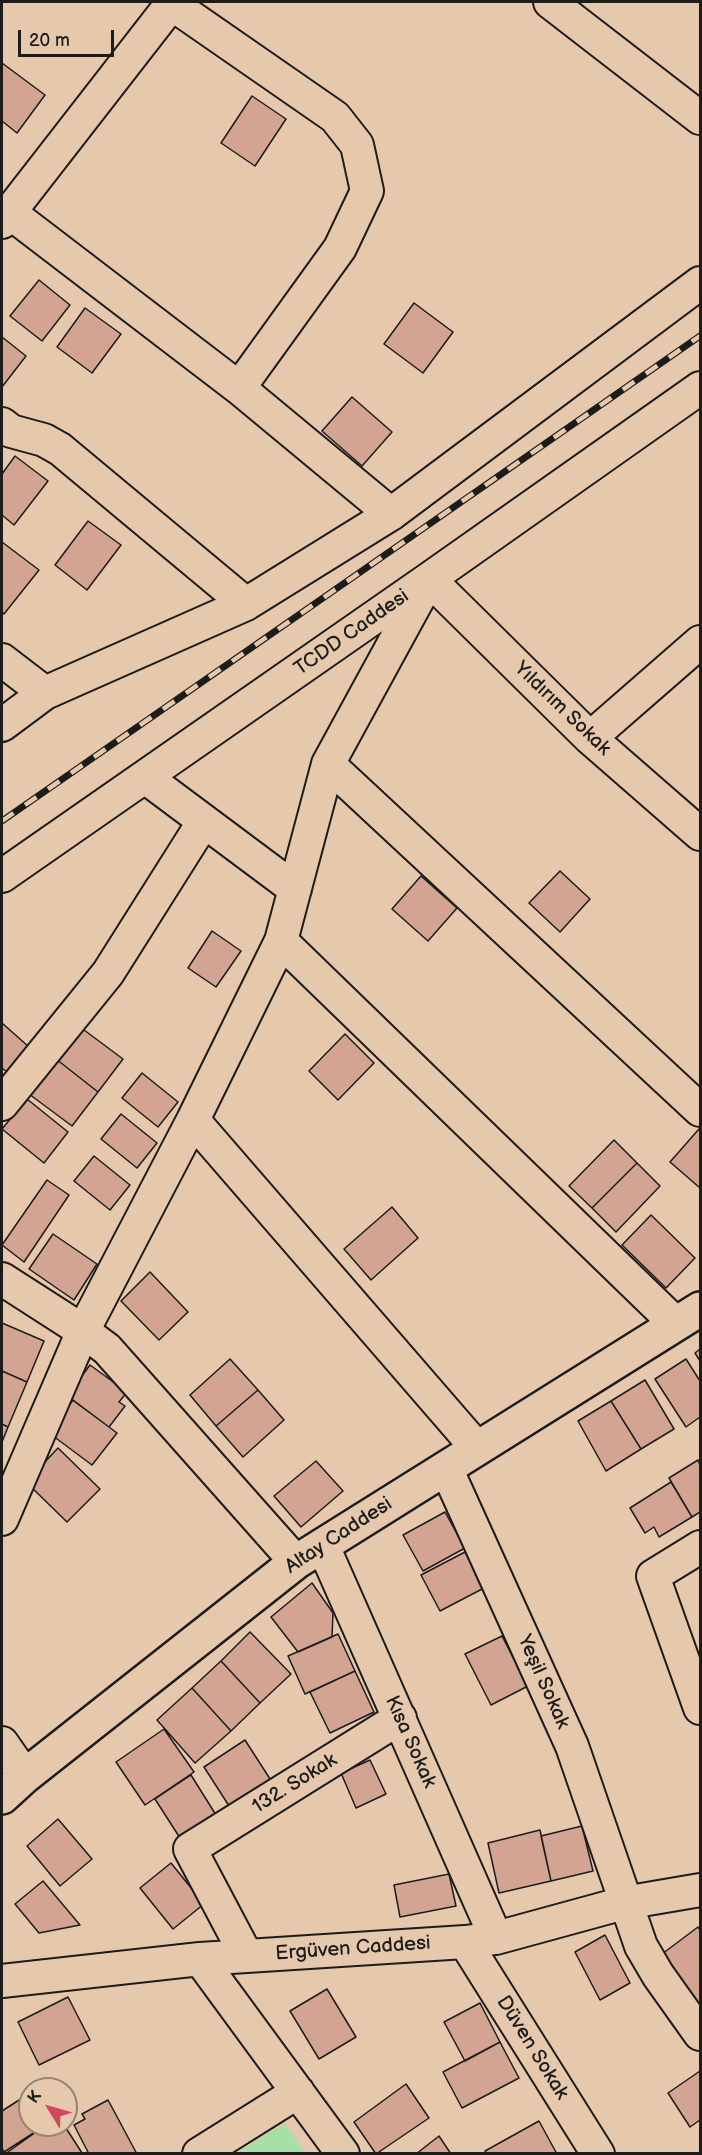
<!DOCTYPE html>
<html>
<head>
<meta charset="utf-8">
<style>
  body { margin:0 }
  #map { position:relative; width:702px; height:2155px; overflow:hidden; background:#e6c9ad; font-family:"Balsamiq Sans",sans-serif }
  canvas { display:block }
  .frame { position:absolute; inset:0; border:3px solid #1c1c1c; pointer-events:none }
  .north { position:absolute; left:18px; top:2077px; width:60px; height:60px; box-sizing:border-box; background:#e6c9ad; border:2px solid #958473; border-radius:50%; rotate:307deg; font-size:16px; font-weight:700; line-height:24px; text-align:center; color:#1c1c1c }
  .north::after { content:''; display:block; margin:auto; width:21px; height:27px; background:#d1495b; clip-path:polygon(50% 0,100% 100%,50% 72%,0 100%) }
  .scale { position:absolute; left:18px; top:30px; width:96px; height:27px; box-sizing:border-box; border:3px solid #1c1c1c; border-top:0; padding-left:8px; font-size:18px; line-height:21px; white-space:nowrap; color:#1c1c1c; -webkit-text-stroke:4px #e6c9ad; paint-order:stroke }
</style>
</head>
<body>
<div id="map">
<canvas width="702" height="2155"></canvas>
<div class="frame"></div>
<div class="north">K</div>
<div class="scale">20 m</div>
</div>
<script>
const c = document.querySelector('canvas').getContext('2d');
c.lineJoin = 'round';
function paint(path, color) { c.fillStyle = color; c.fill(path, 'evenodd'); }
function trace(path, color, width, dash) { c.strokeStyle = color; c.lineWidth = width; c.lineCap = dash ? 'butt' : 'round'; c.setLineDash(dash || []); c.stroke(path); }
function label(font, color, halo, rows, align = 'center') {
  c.font = font + ' "Balsamiq Sans",sans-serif'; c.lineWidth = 6; c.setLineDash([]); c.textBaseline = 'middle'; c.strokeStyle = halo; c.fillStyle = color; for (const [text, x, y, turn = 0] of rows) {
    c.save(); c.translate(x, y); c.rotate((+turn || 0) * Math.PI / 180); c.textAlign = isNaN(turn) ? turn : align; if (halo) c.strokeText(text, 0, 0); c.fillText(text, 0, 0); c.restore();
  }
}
paint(new Path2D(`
  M285 2123 305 2153H237Z`), '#a7e0a4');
const building = new Path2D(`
  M2 63 45 95 17 133 2 121Z
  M252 96 286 119 255 166 221 143Z
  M39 280 70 305 42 341 10 316Z
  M414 303 453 332 423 373 384 344Z
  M85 308 121 334 92 373 57 347Z
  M2 337 26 356 2 387Z
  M352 397 392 432 362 466 322 431Z
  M15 456 48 481 14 525 2 515V474Z
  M88 521 121 545 87 590 55 565Z
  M2 542 39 570 4 614 2 612Z
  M560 871 590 899 560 932 529 903Z
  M421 876 457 908 428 941 392 909Z
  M212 931 241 951 216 987 188 968Z
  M2 1023 29 1047 7 1072 2 1068Z
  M80 1027 123 1059 98 1092 56 1059Z
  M345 1034 374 1063 338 1100 309 1071Z
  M56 1059 98 1092 72 1126 29 1094Z
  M142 1073 178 1102 158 1127 122 1098Z
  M27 1099 68 1132 44 1163 2 1129Z
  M121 1114 157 1143 137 1168 101 1139Z
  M699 1129 700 1131V1188L670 1162Z
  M614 1140 637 1163 592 1208 569 1186Z
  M94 1156 130 1185 110 1210 74 1181Z
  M637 1163 660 1186 616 1232 592 1208Z
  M47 1180 69 1195 24 1262 2 1245Z
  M392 1207 418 1238 371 1280 344 1249Z
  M651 1215 695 1258 666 1288 622 1245Z
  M53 1234 97 1264 74 1300 29 1269Z
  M150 1272 188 1312 159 1340 121 1301Z
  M2 1323 44 1341 27 1382 2 1371Z
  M700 1349V1361L695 1353Z
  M230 1359 258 1390 216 1426 190 1395Z
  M686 1359 700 1381V1417L686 1427 655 1379Z
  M90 1365 127 1392 119 1402 125 1406 109 1427 67 1396Z
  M2 1371 27 1382 8 1427 2 1424Z
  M645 1380 674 1429 641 1449 611 1401Z
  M258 1390 284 1420 243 1457 216 1426Z
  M73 1400 117 1433 92 1465 49 1433Z
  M611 1401 641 1449 606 1471 578 1421Z
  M2 1424 8 1427 2 1442Z
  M58 1448 100 1489 67 1522 26 1482Z
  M698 1460 700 1465V1512L692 1517 669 1478Z
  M316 1461 343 1491 301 1527 274 1496Z
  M671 1482 692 1517 659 1537 654 1527 645 1533 630 1508Z
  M445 1512 465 1548 423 1571 403 1535Z
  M465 1552 484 1588 440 1611 421 1575Z
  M312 1583 333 1613 332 1637 298 1652 271 1617Z
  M250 1632 291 1674 260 1703 221 1661Z
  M338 1634 355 1671 305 1694 288 1656Z
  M502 1636 528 1686 491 1705 465 1654Z
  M221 1661 260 1703 231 1731 192 1688Z
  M355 1671 374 1712 330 1733 310 1692Z
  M192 1688 231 1731 195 1763 157 1720Z
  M164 1729 194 1772 145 1805 116 1762Z
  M245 1740 272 1782 231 1809 204 1767Z
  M370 1760 386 1794 356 1808 341 1773Z
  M191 1775 216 1815 180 1838 155 1799Z
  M58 1819 92 1859 60 1886 27 1846Z
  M582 1826 593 1871 551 1881 541 1836Z
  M540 1830 551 1881 499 1893 488 1843Z
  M171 1863 204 1904 173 1929 140 1888Z
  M449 1874 456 1906 400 1917 394 1885Z
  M43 1881 80 1925 39 1933 15 1904Z
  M698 1927 700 1930V2007L662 1954Z
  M605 1935 630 1983 600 2000 575 1952Z
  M327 1989 356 2037 319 2059 290 2011Z
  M68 1997 90 2040 39 2065 18 2022Z
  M480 2003 500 2042 465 2061 444 2022Z
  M500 2042 519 2078 462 2108 443 2072Z
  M700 2071V2120L690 2127 668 2093Z
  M406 2084 429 2118 376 2154 354 2122Z
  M30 2093V2125H46L4 2152 2 2148V2111Z
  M108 2100 137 2154H89L74 2125 85 2119 82 2114Z
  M539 2121 557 2154H487L485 2151Z
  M46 2125H64L82 2153 5 2154Z
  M439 2136 451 2154H416Z`);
paint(building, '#d3a492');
trace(building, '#1c1c1c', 1.5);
const street = new Path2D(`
  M550 2 700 118
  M172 4 335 117 357 145 367 191 340 248 239 388
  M9 212 239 388 391 514
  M2 222 173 2
  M2 424 11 431 44 440 60 449 246 604
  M2 660 45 693
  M2 725 45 693 246 604 391 514 700 283
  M590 738 700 642
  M328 764 700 1110
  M145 777 295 889
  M2 876 429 579 700 388
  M281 941 676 1324
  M2 1104 108 973 204 821
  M193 1120 477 1448
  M2 1279 83 1331 107 1349 296 1562
  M446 1468 572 1746 641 1946 658 1975 700 2034
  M2 1519 83 1331 193 1120 281 941 328 764 429 579 590 738 700 834
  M323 1546 496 1938
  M700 1547 653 1576 700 1708
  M2 1743 25 1776
  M465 1942 598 2154
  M246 1955 190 1849 400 1718
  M200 1959 343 2154
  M2 1981 200 1959 465 1942 496 1938 624 1903 700 1890
  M199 2154 298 2092`);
const secondary = new Path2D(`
  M2 1797 25 1776 296 1562 700 1309`);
trace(street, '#1c1c1c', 36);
trace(secondary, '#1c1c1c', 38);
trace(street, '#e6c9ad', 32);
trace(secondary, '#e6c9ad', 33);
const rail = new Path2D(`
  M2 821 700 336`);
trace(rail, '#1c1c1c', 7);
trace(rail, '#e6c9ad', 4.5, [14]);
label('20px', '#1c1c1c', '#e6c9ad', [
  ["TCDD Caddesi",352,633,-35],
  ["Yıldırım Sokak",562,709,44],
  ["Altay Caddesi",339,1536,-33],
  ["Yeşil Sokak",543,1682,66],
  ["Kısa Sokak",410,1742,66],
  ["132. Sokak",295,1784,-32],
  ["Ergüven Caddesi",353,1949,-4],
  ["Düven Sokak",532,2048,58]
]);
</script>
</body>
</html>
